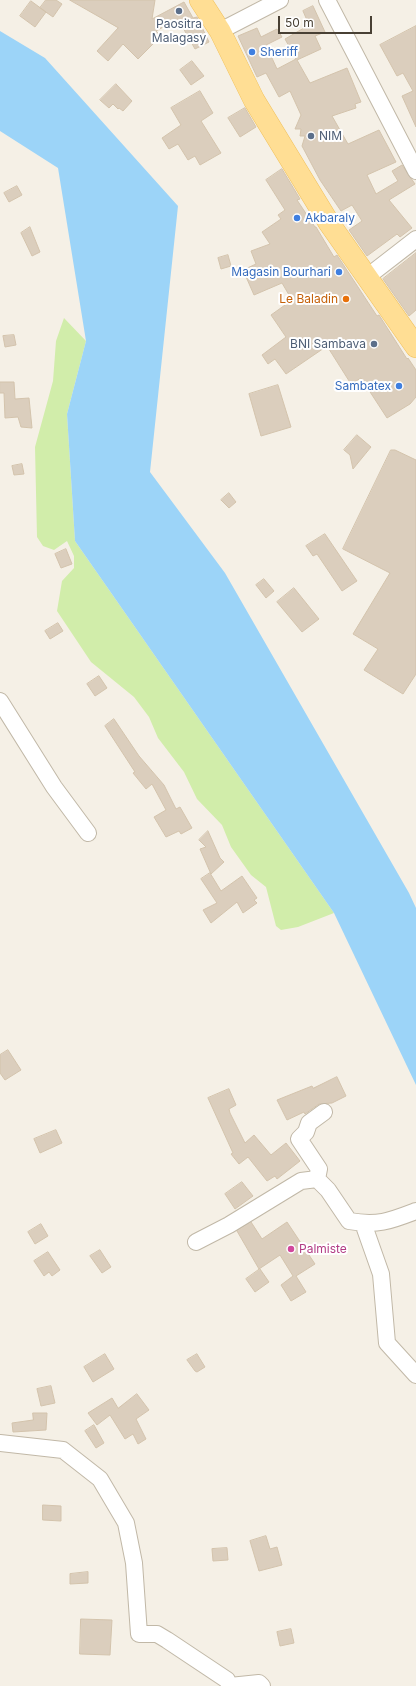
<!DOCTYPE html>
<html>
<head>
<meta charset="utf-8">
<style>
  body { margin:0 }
  #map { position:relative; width:416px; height:1686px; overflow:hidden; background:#f5f0e6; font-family:Inter,sans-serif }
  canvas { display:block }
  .scale { position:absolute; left:278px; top:16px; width:94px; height:18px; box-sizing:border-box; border:2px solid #484034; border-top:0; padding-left:5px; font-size:12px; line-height:14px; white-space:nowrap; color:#484034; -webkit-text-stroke:3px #fff; paint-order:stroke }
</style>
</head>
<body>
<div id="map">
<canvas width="416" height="1686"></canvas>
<div class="scale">50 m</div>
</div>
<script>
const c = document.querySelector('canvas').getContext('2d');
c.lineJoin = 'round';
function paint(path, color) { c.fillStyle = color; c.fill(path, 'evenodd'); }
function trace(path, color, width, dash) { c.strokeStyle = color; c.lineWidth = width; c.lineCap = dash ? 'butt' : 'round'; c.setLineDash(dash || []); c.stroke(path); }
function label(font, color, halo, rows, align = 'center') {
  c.font = font + ' Inter,sans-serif'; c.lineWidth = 4; c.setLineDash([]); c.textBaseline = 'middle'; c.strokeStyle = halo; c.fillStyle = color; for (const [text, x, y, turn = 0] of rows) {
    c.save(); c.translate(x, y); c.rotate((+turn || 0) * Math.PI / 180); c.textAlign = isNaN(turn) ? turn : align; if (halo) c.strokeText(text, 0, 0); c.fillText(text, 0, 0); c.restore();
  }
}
paint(new Path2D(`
  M64 318 86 341 67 414 75 541 334 913 298 927 281 930 276 926 266 887 251 875 231 847 222 825 197 799 184 772 158 738 149 717 134 697 91 662 57 611 62 581 74 568V556L67 541 54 550 43 546 37 537 35 447 53 381 56 341Z`), '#d1edaa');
paint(new Path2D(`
  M0 31 45 58 178 206 150 472 225 573 409 893 416 908V1085L334 913 75 541 67 414 86 341 58 168 0 131Z`), '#9cd4f8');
const building = new Path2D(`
  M46 0H56L62 4 53 17 40 8Z
  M70 0H155L152 19 184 2 193 18 197 17 209 42 195 49 178 19 156 31 161 36 138 59 123 44 108 61 97 51 118 28Z
  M31 1 46 12 35 27 20 16Z
  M313 6 325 32 315 36 321 49 297 60 310 83 347 68 361 102 355 104 356 108 332 116 348 144 379 130 396 162 367 175 376 194 398 181 392 171 402 165 415 184 389 200 412 228 400 237 397 234 367 256 349 230 362 221 352 205 341 211 320 180 302 146 305 136H300L301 129H295L301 115 290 91 279 97 266 73 257 77 238 36 257 28 261 37 277 29 282 37 266 45 277 69 296 59 285 39 309 25 303 11Z
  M416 26V127L402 96 413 91 403 73 397 76 380 45Z
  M192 61 204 76 191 85 180 70Z
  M116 84 132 101 123 111 119 108 118 109 113 104 109 108 100 100Z
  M200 91 213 113 201 121 221 153 200 165 195 156 188 160 178 144 169 149 162 138 181 125 171 108Z
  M245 108 256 127 240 137 228 118Z
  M282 169 300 199 297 200 315 227H316L334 257 337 255 377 316 379 315 407 359 408 358 416 370V397L410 404 387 418 361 378 351 384 327 346 286 374 275 359 268 364 262 355 286 337 271 315 292 300 282 283 254 295 243 270 256 264 251 251 270 244 262 232 281 219 278 215 285 210 266 180Z
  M17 186 22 195 9 202 4 193Z
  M30 227 40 252 32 256 21 233Z
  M416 253V310L409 316 383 279Z
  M228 255 231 266 221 269 218 258Z
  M14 335 16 345 5 347 3 336Z
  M0 382H14L15 399 29 398 32 428 21 427 18 417 5 418 4 393H0Z
  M278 385 291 427 261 436 249 394Z
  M357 435 371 447 353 469 350 455 344 450Z
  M391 450H395L416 460V674L403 694 364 670 378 649 353 634 390 573 343 549Z
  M22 464 24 474 14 475 12 466Z
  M229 493 236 502 229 508 221 500Z
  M325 534 357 581 342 591 317 554 313 556 306 546Z
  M66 549 72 564 61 568 55 554Z
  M264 579 274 591 266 598 256 585Z
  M294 588 319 619 302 632 277 602Z
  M58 623 63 631 50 639 45 631Z
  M99 676 107 688 95 696 87 684Z
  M114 719 139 756 164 785 176 809 180 807 192 828 181 834 179 831 166 837 154 817 166 810 152 784 146 789 133 773 135 772 105 726Z
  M208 831 220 858 224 862 211 874 200 849 206 847 199 840Z
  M210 873 221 891 242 876 257 898 254 900 257 903 243 913 237 902 211 923 203 910 217 903 201 879Z
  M8 1050 21 1070 5 1080 0 1073V1055Z
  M337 1077 346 1096 332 1103 319 1104 305 1114 304 1112 287 1120 277 1100 312 1086 313 1088Z
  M229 1089 236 1105 229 1109 230 1113 245 1143 254 1135 271 1155 286 1143 300 1161 277 1179 275 1176 267 1181 248 1157 239 1164 231 1154 233 1153 208 1098Z
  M56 1130 62 1143 40 1153 34 1139Z
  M242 1182 253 1196 235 1209 225 1194Z
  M251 1222 262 1239 287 1222 315 1264 296 1276 306 1292 291 1301 281 1285 293 1276 280 1255 259 1269 237 1231Z
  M41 1224 48 1236 35 1244 28 1232Z
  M100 1250 111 1267 102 1273 90 1256Z
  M48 1252 60 1270 52 1276 49 1272 44 1276 34 1261Z
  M260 1269 269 1282 255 1292 246 1279Z
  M105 1354 114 1369 93 1382 84 1367Z
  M197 1354 205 1367 197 1372 195 1371 187 1360Z
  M51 1386 55 1403 41 1406 37 1389Z
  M137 1394 149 1410 136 1419 146 1439 138 1444 133 1434 125 1439 110 1415 97 1425 88 1413 112 1398 118 1408Z
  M33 1413H47L46 1430 13 1432 12 1423 33 1420Z
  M94 1425 104 1443 96 1448 85 1431Z
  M43 1505 61 1506V1521L43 1520Z
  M266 1536 270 1549 277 1547 282 1565 259 1571 250 1541Z
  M227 1548 228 1560 213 1561 212 1549Z
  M88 1572V1583L70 1584V1574Z
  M81 1619 112 1620 110 1655 80 1654Z
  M291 1629 294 1643 280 1646 277 1632Z`);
paint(building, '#dbcebd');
trace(building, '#d3c3ac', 1);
const minor = new Path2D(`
  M327 0 416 171
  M220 31 280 0
  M367 277 416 239
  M0 701 54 787 88 833
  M317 1179 319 1169 299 1139 306 1132 309 1123 324 1112
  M363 1223 381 1274 387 1343 416 1375
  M196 1242 229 1225 301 1181 317 1179 328 1190 349 1221C378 1226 390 1221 416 1211
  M0 1443 63 1450 100 1479 126 1523 134 1563 139 1634H157L167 1640 227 1680 230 1686 259 1683 262 1686`);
const major = new Path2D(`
  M200 0 220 31 254 100 329 223 416 347`);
trace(minor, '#c1b8a7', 18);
trace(major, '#f0bf58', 22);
trace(minor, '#fff', 16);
trace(major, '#ffde94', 21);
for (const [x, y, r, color] of [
  [179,11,4,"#5c6f8a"],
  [252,52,4,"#3f7fe0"],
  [311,136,4,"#5c6f8a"],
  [297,218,4,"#3f7fe0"],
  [339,272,4,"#3f7fe0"],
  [346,299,4,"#e8710a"],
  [374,344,4,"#5c6f8a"],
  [399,386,4,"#3f7fe0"],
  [291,1249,4,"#d1479c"]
]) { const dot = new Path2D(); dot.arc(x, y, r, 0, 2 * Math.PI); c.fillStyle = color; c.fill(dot); trace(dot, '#fff', 1.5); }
label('12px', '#4e5e75', '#fff', [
  ["Paositra",179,24],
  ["Malagasy",179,38],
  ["NIM",319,136,"left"],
  ["BNI Sambava",366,344,"right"]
]);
label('12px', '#366cbe', '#fff', [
  ["Sheriff",260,52],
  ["Akbaraly",305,218],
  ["Magasin Bourhari",331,272,"right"],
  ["Sambatex",391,386,"right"]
], 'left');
label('12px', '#c56008', '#fff', [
  ["Le Baladin",338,299]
], 'right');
label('12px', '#b23c85', '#fff', [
  ["Palmiste",299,1249]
], 'left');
</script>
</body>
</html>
